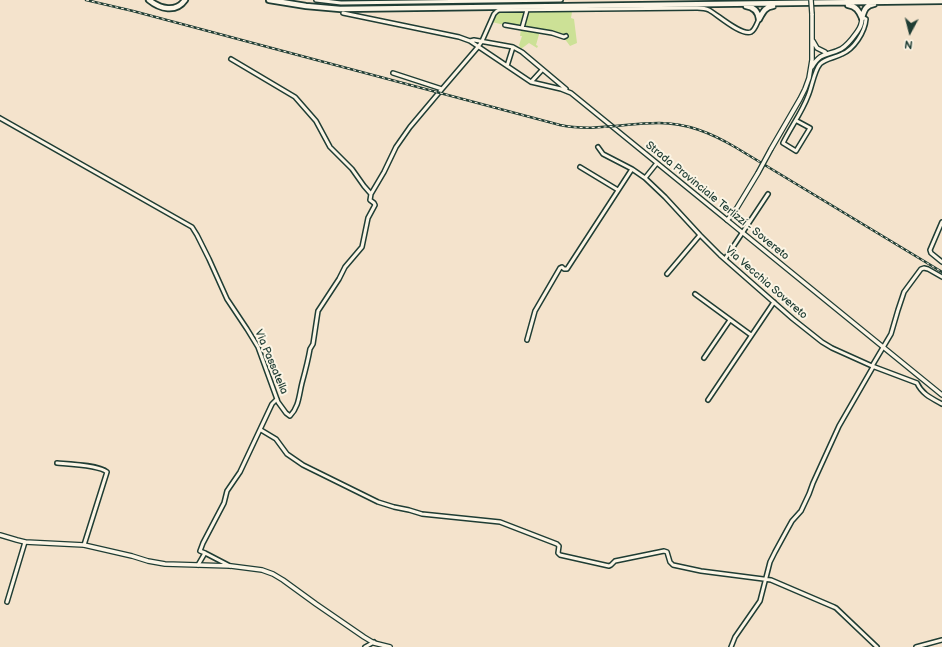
<!DOCTYPE html>
<html>
<head>
<meta charset="utf-8">
<style>
  body { margin:0 }
  #map { position:relative; width:942px; height:647px; overflow:hidden; background:#f4e3cc; font-family:"Balsamiq Sans",sans-serif }
  canvas { display:block }
  .north { position:absolute; left:890px; top:12px; width:40px; height:40px; -webkit-text-stroke:3px #fcf5e5; paint-order:stroke; rotate:187deg; font-size:11px; font-weight:700; line-height:16px; text-align:center; color:#1f3d34 }
  .north::after { content:''; display:block; margin:auto; width:14px; height:18px; background:#1f3d34; clip-path:polygon(50% 0,100% 100%,50% 72%,0 100%) }
</style>
</head>
<body>
<div id="map">
<canvas width="942" height="647"></canvas>
<div class="north">N</div>
</div>
<script>
const c = document.querySelector('canvas').getContext('2d');
c.lineJoin = 'round';
function paint(path, color) { c.fillStyle = color; c.fill(path, 'evenodd'); }
function trace(path, color, width, dash) { c.strokeStyle = color; c.lineWidth = width; c.lineCap = dash ? 'butt' : 'round'; c.setLineDash(dash || []); c.stroke(path); }
function label(font, color, halo, rows, align = 'center') {
  c.font = font + ' "Balsamiq Sans",sans-serif'; c.lineWidth = 4; c.setLineDash([]); c.textBaseline = 'middle'; c.strokeStyle = halo; c.fillStyle = color; for (const [text, x, y, turn = 0] of rows) {
    c.save(); c.translate(x, y); c.rotate((+turn || 0) * Math.PI / 180); c.textAlign = isNaN(turn) ? turn : align; if (halo) c.strokeText(text, 0, 0); c.fillText(text, 0, 0); c.restore();
  }
}
paint(new Path2D(`
  M527 12H572L571 18 574 19 577 43 570 46C562 33 554 34 540 31L536 45 538 46 537 48 529 43 521 49 519 45 522 36H520L521 29 492 22 496 13H525Z`), '#cce196');
const minor = new Path2D(`
  M316 0 341 3 561 0
  M343 13 459 37 470 41 531 82 561 89 571 93 727 220
  M505 25 522 28 527 10
  M522 28 552 33 564 37 566 36
  M470 41 474 40 513 47 522 52 566 89
  M231 59 295 97 316 121 330 147 352 169 364 186 371 194
  M507 66 513 47
  M393 73 442 89 478 47 482 41 494 14 497 11 499 10 697 8C701 8 705 8 709 10 718 15 741 36 751 32 755 30 757 23 759 19
  M531 82 542 70
  M0 118 192 227 197 235 209 259 227 299 247 329 258 347 278 402 286 413 290 416C299 407 299 395 302 383 305 372 308 361 310 349L313 344 318 311 339 279 345 267 362 247 368 218 375 205 374 203 370 200 371 194 384 172 396 147 410 127 442 89
  M797 121 810 128 796 151 783 143C791 127 802 112 808 96 812 87 814 71 820 64 826 58 835 58 842 54 854 49 865 32 866 19L864 18H862
  M598 147 603 154 632 169 645 178 665 197 700 235 720 255 793 319 822 342 832 348 872 366 917 383C922 394 931 398 942 404
  M580 167 618 190
  M645 178 657 163
  M942 222 930 250 931 253 942 262
  M725 259 768 194
  M667 274 700 235
  M695 294 751 335
  M527 340 535 311 560 268 562 267 564 269H567L632 169
  M704 358 730 320
  M872 366 891 334 898 310 904 292 921 269 924 268 928 269 942 277
  M708 400 774 302
  M261 430 276 439 287 454 303 465 378 502 394 507 409 510 422 514 500 522 557 544 559 546 558 553 560 555 609 566 611 565 615 561 664 551 667 552 670 562 673 565 701 571 771 580 834 607 836 608 877 647
  M57 463C69 464 99 465 107 472L84 545
  M205 553 200 551 203 543 224 503 227 491 240 472 272 404 277 399
  M198 565 205 553 230 566
  M7 602 25 542
  M365 647 374 642
  M731 647 735 637 760 601 770 562 775 552 787 530 792 521 801 511 809 494 813 483 839 426 873 367
  M916 647 942 640`);
const major = new Path2D(`
  M813 41 817 48 825 52
  M812 67C821 51 828 56 841 49 848 45 852 39 857 32 860 28 862 24 862 18
  M771 149 800 99 805 89 809 78 812 60V14
  M732 215 727 220 942 395
  M732 216 758 173
  M0 535 17 540 25 542 84 545 132 556 148 561 165 564 231 566 262 570 273 574 283 580 316 604 364 637 374 643 390 647`);
const highway = new Path2D(`
  M149 0C160 9 176 13 185 0
  M269 0 306 6 340 9 942 1
  M848 5C856 6 859 11 862 18
  M746 6C754 7 758 11 759 19
  M862 18C864 10 866 5 874 4
  M759 19C763 12 765 7 773 6`);
trace(minor, '#1f3d34', 6);
trace(major, '#1f3d34', 6);
trace(highway, '#1f3d34', 8);
trace(minor, '#fcf5e5', 3);
trace(major, '#fcf5e5', 3.5);
trace(highway, '#fcf5e5', 4.5);
const rail = new Path2D(`
  M86 0 133 11 560 125C594 132 625 123 659 123 687 123 711 133 735 147L942 272`);
trace(rail, '#1f3d34', 2.5);
trace(rail, '#fcf5e5', 1, [3]);
const majorBridge = new Path2D(`
  M811 0 812 14
  M758 173 771 149`);
trace(majorBridge, '#1f3d34', 6, []);
trace(majorBridge, '#fcf5e5', 3.5);
label('11px', '#1f3d34', '#fcf5e5', [
  ["Strada Provinciale Terlizzi - Sovereto",717,201,39],
  ["Via Vecchia Sovereto",766,283,41],
  ["Via Passatella",271,362,67]
]);
</script>
</body>
</html>
